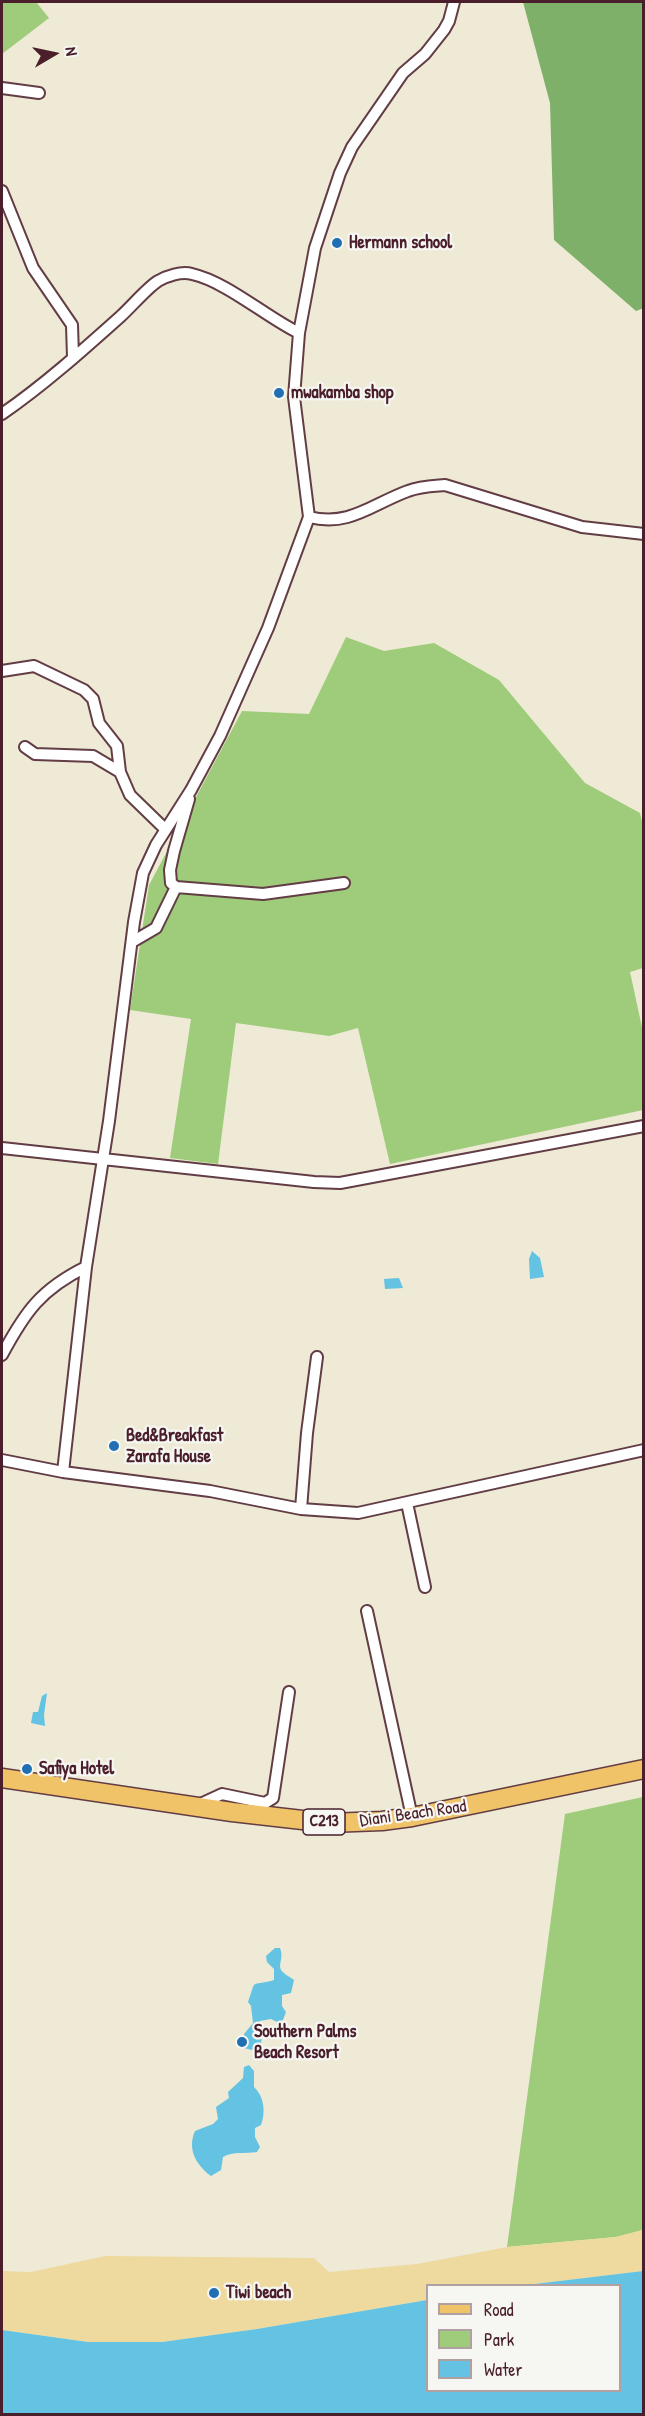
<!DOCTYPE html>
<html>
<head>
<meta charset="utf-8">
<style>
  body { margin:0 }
  #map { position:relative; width:645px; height:2416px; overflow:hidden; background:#eeead6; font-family:"Patrick Hand",sans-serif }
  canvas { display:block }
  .frame { position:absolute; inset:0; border:3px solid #4a1f2b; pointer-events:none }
  .legend { position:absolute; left:426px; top:2284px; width:195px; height:108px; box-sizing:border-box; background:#f6f6f2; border:2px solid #b1a0a2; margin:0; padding:8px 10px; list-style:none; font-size:18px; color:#4a1f2b }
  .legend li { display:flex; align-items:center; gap:12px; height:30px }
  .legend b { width:30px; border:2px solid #b1a0a2 }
  .north { position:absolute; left:24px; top:24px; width:60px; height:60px; -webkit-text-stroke:4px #f6f6f2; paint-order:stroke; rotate:81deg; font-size:16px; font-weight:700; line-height:24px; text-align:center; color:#4a1f2b }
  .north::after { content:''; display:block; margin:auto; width:21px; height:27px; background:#4a1f2b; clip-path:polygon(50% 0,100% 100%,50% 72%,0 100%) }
</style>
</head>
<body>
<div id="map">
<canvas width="645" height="2416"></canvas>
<div class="frame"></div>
<ul class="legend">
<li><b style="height:8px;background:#f1c369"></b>Road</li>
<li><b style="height:16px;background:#9ecc7a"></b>Park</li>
<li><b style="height:16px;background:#64c2e2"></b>Water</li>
</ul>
<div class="north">N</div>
</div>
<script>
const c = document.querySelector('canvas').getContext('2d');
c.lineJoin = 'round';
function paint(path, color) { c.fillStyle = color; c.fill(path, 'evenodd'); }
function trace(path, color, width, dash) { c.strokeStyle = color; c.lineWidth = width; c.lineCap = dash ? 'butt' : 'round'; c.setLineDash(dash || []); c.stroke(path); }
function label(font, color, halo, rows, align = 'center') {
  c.font = font + ' "Patrick Hand",sans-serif'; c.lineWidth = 4.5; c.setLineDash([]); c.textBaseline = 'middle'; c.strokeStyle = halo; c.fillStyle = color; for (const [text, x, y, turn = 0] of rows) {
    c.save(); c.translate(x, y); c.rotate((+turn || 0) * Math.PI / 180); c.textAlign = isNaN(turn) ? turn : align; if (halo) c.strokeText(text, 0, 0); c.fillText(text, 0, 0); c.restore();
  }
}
paint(new Path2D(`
  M2 2H36L49 18 2 54Z
  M346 637 384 651 434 643 499 680 585 783 640 813 644 830 643 968 630 972 643 1032V1110L390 1164 358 1028 329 1036 236 1023 218 1164 170 1158 191 1019 130 1010 149 885 242 711 309 714Z
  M643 1797V2230L616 2237 507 2247 565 1814Z`), '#9ecc7a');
paint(new Path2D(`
  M523 2H643L644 308 636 311 554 240 550 103Z`), '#7eb06a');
paint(new Path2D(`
  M643 2230V2271L526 2285 428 2286 427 2300 257 2329 162 2342H88L2 2330V2271L31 2272 105 2256 314 2258 329 2272 417 2264 507 2247 616 2237Z`), '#eeda9e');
paint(new Path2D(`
  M532 1251 540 1258 544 1277 530 1279 529 1259Z
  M399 1278 403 1288 385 1289 384 1279Z
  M47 1693 44 1715 45 1726 31 1723 33 1712H38L42 1696Z
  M275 1948H280C284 1958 278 1964 281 1970 284 1974 290 1977 294 1980L291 1993 282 1995V2006L286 2012 283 2020 277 2022 271 2019 260 2021C256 2032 268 2041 256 2051L244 2048V2034L253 2023 251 2006 248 2002C257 1977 249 1987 274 1980V1969L267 1962 266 1956Z
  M249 2065 254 2071V2087C264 2096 266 2112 261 2125L255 2128V2137L260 2147 257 2152C246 2154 232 2151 223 2157L221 2170 211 2176C196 2165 187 2149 195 2131L213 2124 218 2119 216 2107 229 2098 228 2092 243 2078 244 2067Z
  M643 2271V2414H2V2330L88 2342H162L257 2329 427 2300 428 2390H620V2286L526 2285Z`), '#64c2e2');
const minor = new Path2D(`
  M2 88 39 93
  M2 191 33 268 72 325 73 357
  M2 414C44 385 83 350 121 316 132 306 147 288 158 281 167 276 181 271 192 274 227 282 266 317 299 333
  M309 517C350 527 372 504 408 491 420 486 432 486 445 485L582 527 644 534
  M2 671 34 666 84 690 93 699 99 723 117 746 120 772 130 795 165 829
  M25 747 35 754 93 756 120 772
  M189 799 174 851 170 870 171 883 176 887 263 894 344 883
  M132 942 156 928 176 887
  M2 1148 314 1182 340 1183 644 1126
  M2 1355C25 1312 41 1289 86 1267L109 1121 134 922 143 873 156 845 191 790 220 736 268 628 309 517 294 397 299 333 315 248 340 173 352 147 403 73 425 54 444 30 449 21 454 2
  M2 1460 63 1472 210 1491 301 1509 358 1513 644 1450
  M63 1472 86 1267
  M407 1503 425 1587
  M301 1509 307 1433 317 1357
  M367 1611 412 1817
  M196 1806 222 1794 265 1803 273 1798 289 1692`);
const primary = new Path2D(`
  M2 1778 232 1812 329 1823 382 1821 412 1817 644 1769`);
trace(minor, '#633d45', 14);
trace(primary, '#633d45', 21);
trace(minor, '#fff', 10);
trace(primary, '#f1c369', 18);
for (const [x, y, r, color] of [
  [337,243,6,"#1f6fb2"],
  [279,393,6,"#1f6fb2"],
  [114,1446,6,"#1f6fb2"],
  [27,1769,6,"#1f6fb2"],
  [242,2042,6,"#1f6fb2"],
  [214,2293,6,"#1f6fb2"]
]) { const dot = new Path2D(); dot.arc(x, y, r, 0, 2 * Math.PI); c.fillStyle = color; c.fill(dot); trace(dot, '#f6f6f2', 2); }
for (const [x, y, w] of [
  [324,1822,42]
]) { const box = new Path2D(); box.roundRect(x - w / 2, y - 13, w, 26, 4.5); c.fillStyle = '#f6f6f2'; c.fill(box); trace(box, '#4a1f2b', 1.5); }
label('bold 16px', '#4a1f2b', null, [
  ["C213",324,1822]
]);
label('bold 18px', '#4a1f2b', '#f6f6f2', [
  ["Hermann school",349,243],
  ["mwakamba shop",291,393],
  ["Bed&Breakfast",126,1436],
  ["Zarafa House",126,1457],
  ["Safiya Hotel",39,1769],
  ["Southern Palms",254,2032],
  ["Beach Resort",254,2053],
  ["Tiwi beach",226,2293]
], 'left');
label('18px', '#4a1f2b', '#f6f6f2', [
  ["Diani Beach Road",413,1814,-8]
]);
</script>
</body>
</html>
